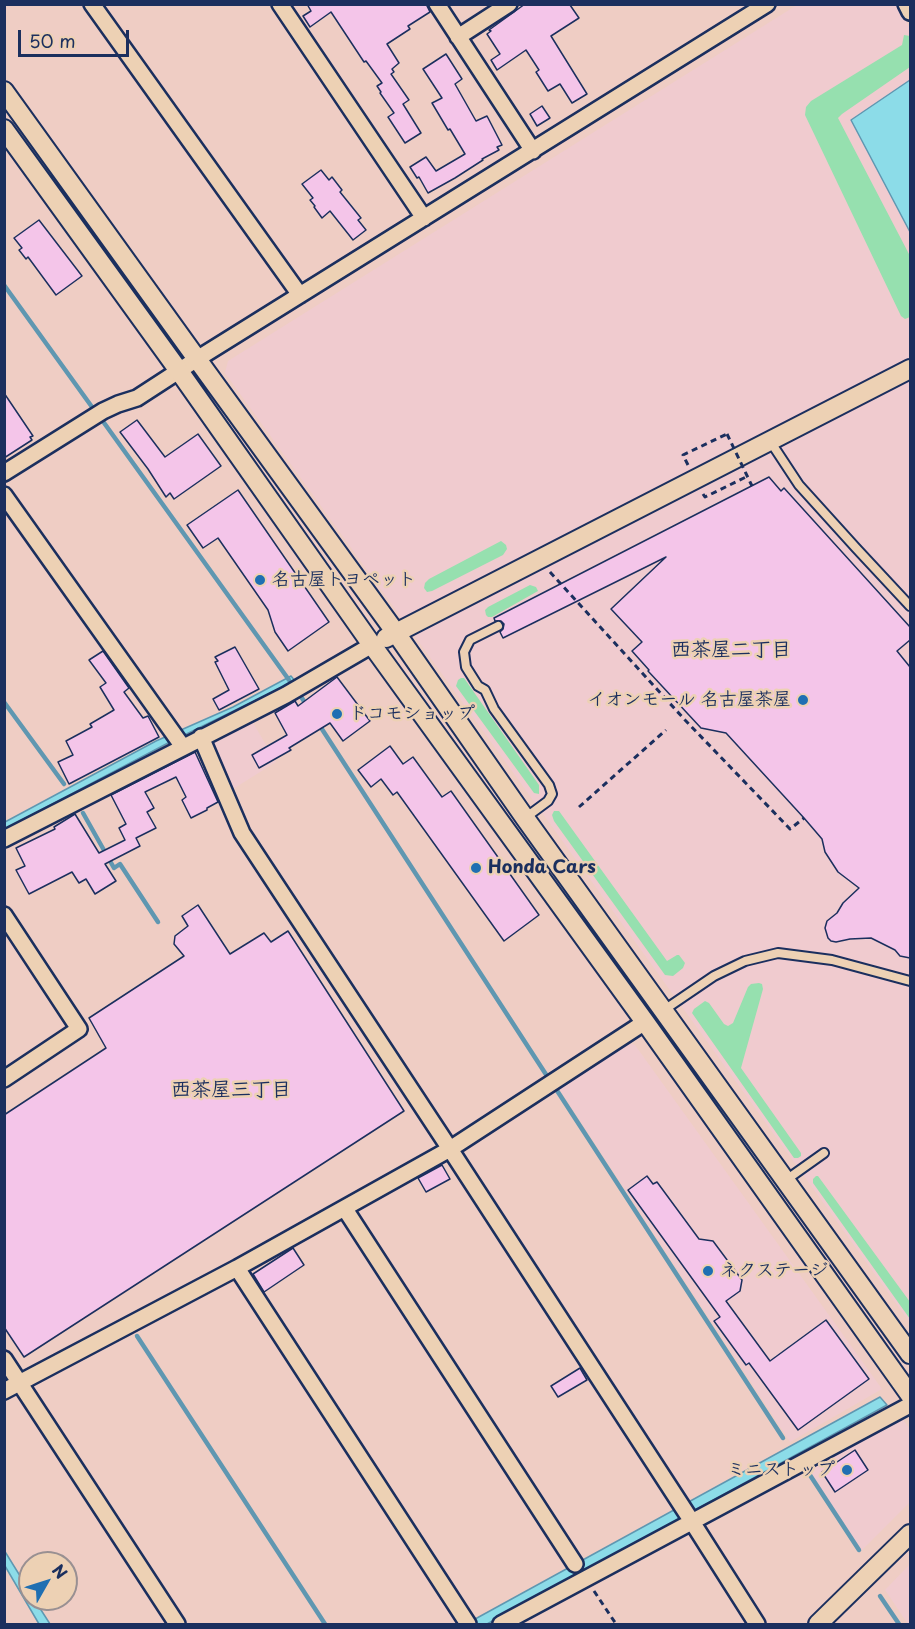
<!DOCTYPE html>
<html>
<head>
<meta charset="utf-8">
<style>
  body { margin:0 }
  #map { position:relative; width:915px; height:1629px; overflow:hidden; background:#efcdc4; font-family:"Playpen Sans",sans-serif }
  canvas { display:block }
  .frame { position:absolute; inset:0; border:6px solid #1b2f5e; pointer-events:none }
  .north { position:absolute; left:18px; top:1551px; width:60px; height:60px; box-sizing:border-box; background:#edd1b4; border:2px solid #999092; border-radius:50%; rotate:51deg; font-size:16px; font-weight:700; line-height:24px; text-align:center; color:#1b2f5e }
  .north::after { content:''; display:block; margin:auto; width:21px; height:27px; background:#1f6fb2; clip-path:polygon(50% 0,100% 100%,50% 72%,0 100%) }
  .scale { position:absolute; left:18px; top:30px; width:111px; height:27px; box-sizing:border-box; border:3px solid #1b2f5e; border-top:0; padding-left:8px; font-size:18px; line-height:21px; white-space:nowrap; color:#1b2f5e; -webkit-text-stroke:4px #edd1b4; paint-order:stroke }
</style>
</head>
<body>
<div id="map">
<canvas width="915" height="1629"></canvas>
<div class="frame"></div>
<div class="north">N</div>
<div class="scale">50 m</div>
</div>
<script>
const c = document.querySelector('canvas').getContext('2d');
c.lineJoin = 'round';
function paint(path, color) { c.fillStyle = color; c.fill(path, 'evenodd'); }
function trace(path, color, width, dash) { c.strokeStyle = color; c.lineWidth = width; c.lineCap = dash ? 'butt' : 'round'; c.setLineDash(dash || []); c.stroke(path); }
function label(font, color, halo, rows, align = 'center') {
  c.font = font + ' "Playpen Sans","Klee One",sans-serif'; c.lineWidth = 5; c.setLineDash([]); c.textBaseline = 'middle'; c.strokeStyle = halo; c.fillStyle = color; for (const [text, x, y, turn = 0] of rows) {
    c.save(); c.translate(x, y); c.rotate((+turn || 0) * Math.PI / 180); c.textAlign = isNaN(turn) ? turn : align; if (halo) c.strokeText(text, 0, 0); c.fillText(text, 0, 0); c.restore();
  }
}
paint(new Path2D(`
  M797 5H896L910 28V1323L225 373 228 361Z
  M252 721 276 762 233 789 213 745 214 739Z
  M626 1042 635 1045 882 1389 790 1442 558 1087Z
  M896 1418 903 1420 910 1429V1502L861 1551 807 1467Z
  M910 1564V1624H908L885 1590Z`), '#f0cbcf');
paint(new Path2D(`
  M904 35 910 36V67L842 114 838 118 910 256V317L905 319 901 316 805 115 806 107 811 101 902 45Z
  M501 541 506 545 507 549 503 555 432 591 427 592 424 588 425 583 429 579Z
  M530 585 536 587 538 591 492 617H488L486 615 485 610 488 607Z
  M461 678H464L539 785V794L534 793 456 686 458 680Z
  M554 811H559L667 961 677 955H679L685 963 683 968 673 976 665 975 554 821 552 815Z
  M759 983 762 984 763 989 741 1068 801 1153V1156L798 1158H794L692 1013 694 1009 705 1001 709 1003 724 1024 728 1026 733 1023 748 987 751 984Z
  M816 1176H818L910 1302V1319L813 1183V1179Z`), '#96e0af');
const water = new Path2D(`
  M910 80V232L851 120Z
  M291 676 295 681 168 743 5 829V822L156 741 233 707Z
  M880 1397 887 1405 487 1624H466Z
  M4 1550 30 1592V1599H34L50 1624H39L5 1566Z`);
paint(water, '#8cdce8');
trace(water, '#5f97b1', 1.5);
trace(new Path2D(`
  M4 285 92 407
  M102 420 289 680
  M300 695 307 706
  M4 702 64 784
  M318 723 547 1076
  M83 813 114 868 120 864 158 922
  M556 1089 783 1438
  M137 1336 325 1624
  M806 1469 859 1550
  M880 1596 899 1624`), '#5f97b1', 4.5);
const building = new Path2D(`
  M307 4H426L430 12 408 26 410 29 387 44 399 63 392 69 394 72 391 74 409 100 403 104 421 133 405 143 388 117 394 113 380 93 381 92 377 86 382 83 366 61 364 62 331 12 310 27 303 16 311 11Z
  M525 4 570 5 579 18 551 36 587 94 572 103 560 84 548 91 536 72 539 70 526 50 497 70 491 60 500 54 487 34 491 31 489 30Z
  M446 54 462 79 455 84 476 121 487 116 502 145 497 147 499 150 482 159 483 160 455 178 428 193 419 177 417 178 410 167 426 157 436 171 465 154 450 129 448 130 432 103 442 98 423 69Z
  M542 106 550 118 537 126 530 114Z
  M321 170 329 180 332 177 342 190 340 192 361 218 358 220 366 230 353 240 330 211 322 218 314 207 315 206 310 200 313 198 302 184Z
  M39 220 82 276 56 295 28 257 26 259 19 250 22 248 14 238Z
  M4 393 33 436 30 437 32 440 4 458Z
  M137 420 165 457 198 434 221 466 174 499 170 493 166 497 148 469 120 432Z
  M769 477 781 491 784 488 910 627V640L897 651 910 667V958L900 956 895 950 871 938 850 939 836 942 831 941 828 938 825 928 827 921 837 913 843 903 859 888 838 872 825 852 822 839 804 818 726 733 701 728 648 671 649 670 632 651 642 642 611 609 666 557 503 638 500 632 503 629 504 624 501 621H495L494 618Z
  M238 490 329 622 288 651 275 632 268 610 218 538 203 548 187 525Z
  M235 647 259 689 219 710 213 699 229 690 215 662 218 661 215 657Z
  M103 651 129 688 124 692 143 718 148 716 159 737 69 784 58 762 73 755 66 741 92 727 90 724 114 710 100 687 106 683 89 660Z
  M337 677 370 721 343 741 330 723 289 748 291 750 259 768 252 755 287 735 275 713 295 701 298 706Z
  M390 746 403 764 413 757 442 797 451 791 539 915 504 941 397 792 393 795 381 779 371 787 358 770Z
  M195 752 218 802 207 808V810L191 818 182 800 186 797 176 777 145 792 154 808 147 812 156 828 136 838 140 846 105 864 116 881 95 894 86 879 79 883 72 872 29 894 16 870 25 866 16 848 55 829 54 827 75 814 99 853 125 840 119 828 126 824 111 795Z
  M198 905 230 954 264 933 271 942 288 931 404 1111 24 1357 4 1327V1115L106 1048 89 1018 184 956 174 944 175 936 188 926 182 916Z
  M442 1165 450 1179 426 1192 418 1178Z
  M647 1176 653 1184 657 1182 699 1239 713 1241 742 1280 740 1291 726 1301 770 1361 826 1320 869 1379 798 1430 749 1363 746 1365 714 1321 720 1317 628 1190Z
  M293 1248 304 1265 264 1292 253 1274Z
  M580 1368 587 1380 558 1397 551 1386Z
  M855 1450 868 1470 835 1492 822 1472Z`);
paint(building, '#f4c5e9');
trace(building, '#1b2f5e', 1.5);
const service = new Path2D(`
  M770 441 799 485 856 548 910 606
  M498 626 470 640 464 652 466 667 478 686 485 690 494 709 549 785 552 794 548 801 525 818
  M664 1010 714 976 745 961 778 953 832 960 910 981
  M786 1180 824 1153`);
const minor = new Path2D(`
  M92 4 300 295
  M280 4 424 218
  M437 4 533 151
  M906 4 910 12
  M458 37 509 4
  M4 473 103 411 118 404 137 398 197 359 767 4
  M4 495 183 747
  M201 737 242 833 450 1149 689 1517 757 1624
  M4 839 286 695 372 645
  M4 915 79 1029 4 1079
  M345 1209 575 1564
  M237 1268 468 1624
  M4 1359 177 1624
  M4 1391 237 1268 450 1149 645 1022
  M501 1624 910 1405`);
const tertiary = new Path2D(`
  M4 91 197 359 396 633 525 818 910 1354
  M4 129 179 371 372 645 645 1022 910 1395
  M386 638 910 369
  M818 1624 910 1534`);
trace(service, '#1b2f5e', 12);
trace(minor, '#1b2f5e', 20);
trace(tertiary, '#1b2f5e', 22);
trace(new Path2D(`
  M688 465 683 455 727 434
  M703 494 705 497 748 476
  M550 572 685 720 790 829 804 818
  M579 807 666 730
  M594 1591 616 1624`), '#1b2f5e', 3, [6, 4.5]);
trace(service, '#edd1b4', 8);
trace(minor, '#edd1b4', 15);
trace(tertiary, '#edd1b4', 18);
trace(new Path2D(`
  M727 434 752 486`), '#1b2f5e', 3, [6, 4.5]);
for (const [x, y, r, color] of [
  [260,580,6,"#1f6fb2"],
  [803,700,6,"#1f6fb2"],
  [337,714,6,"#1f6fb2"],
  [476,868,6,"#1f6fb2"],
  [708,1271,6,"#1f6fb2"],
  [847,1470,6,"#1f6fb2"]
]) { const dot = new Path2D(); dot.arc(x, y, r, 0, 2 * Math.PI); c.fillStyle = color; c.fill(dot); trace(dot, '#edd1b4', 2); }
label('bold 18px', '#1b2f5e', '#edd1b4', [
  ["名古屋トヨペット",272,580],
  ["イオンモール 名古屋茶屋",791,700,"right"],
  ["ドコモショップ",349,714],
  ["Honda Cars",488,868],
  ["ネクステージ",720,1271],
  ["ミニストップ",835,1470,"right"]
], 'left');
label('bold 20px', '#1b2f5e', '#edd1b4', [
  ["西茶屋二丁目",731,650],
  ["西茶屋三丁目",231,1090]
]);
</script>
</body>
</html>
